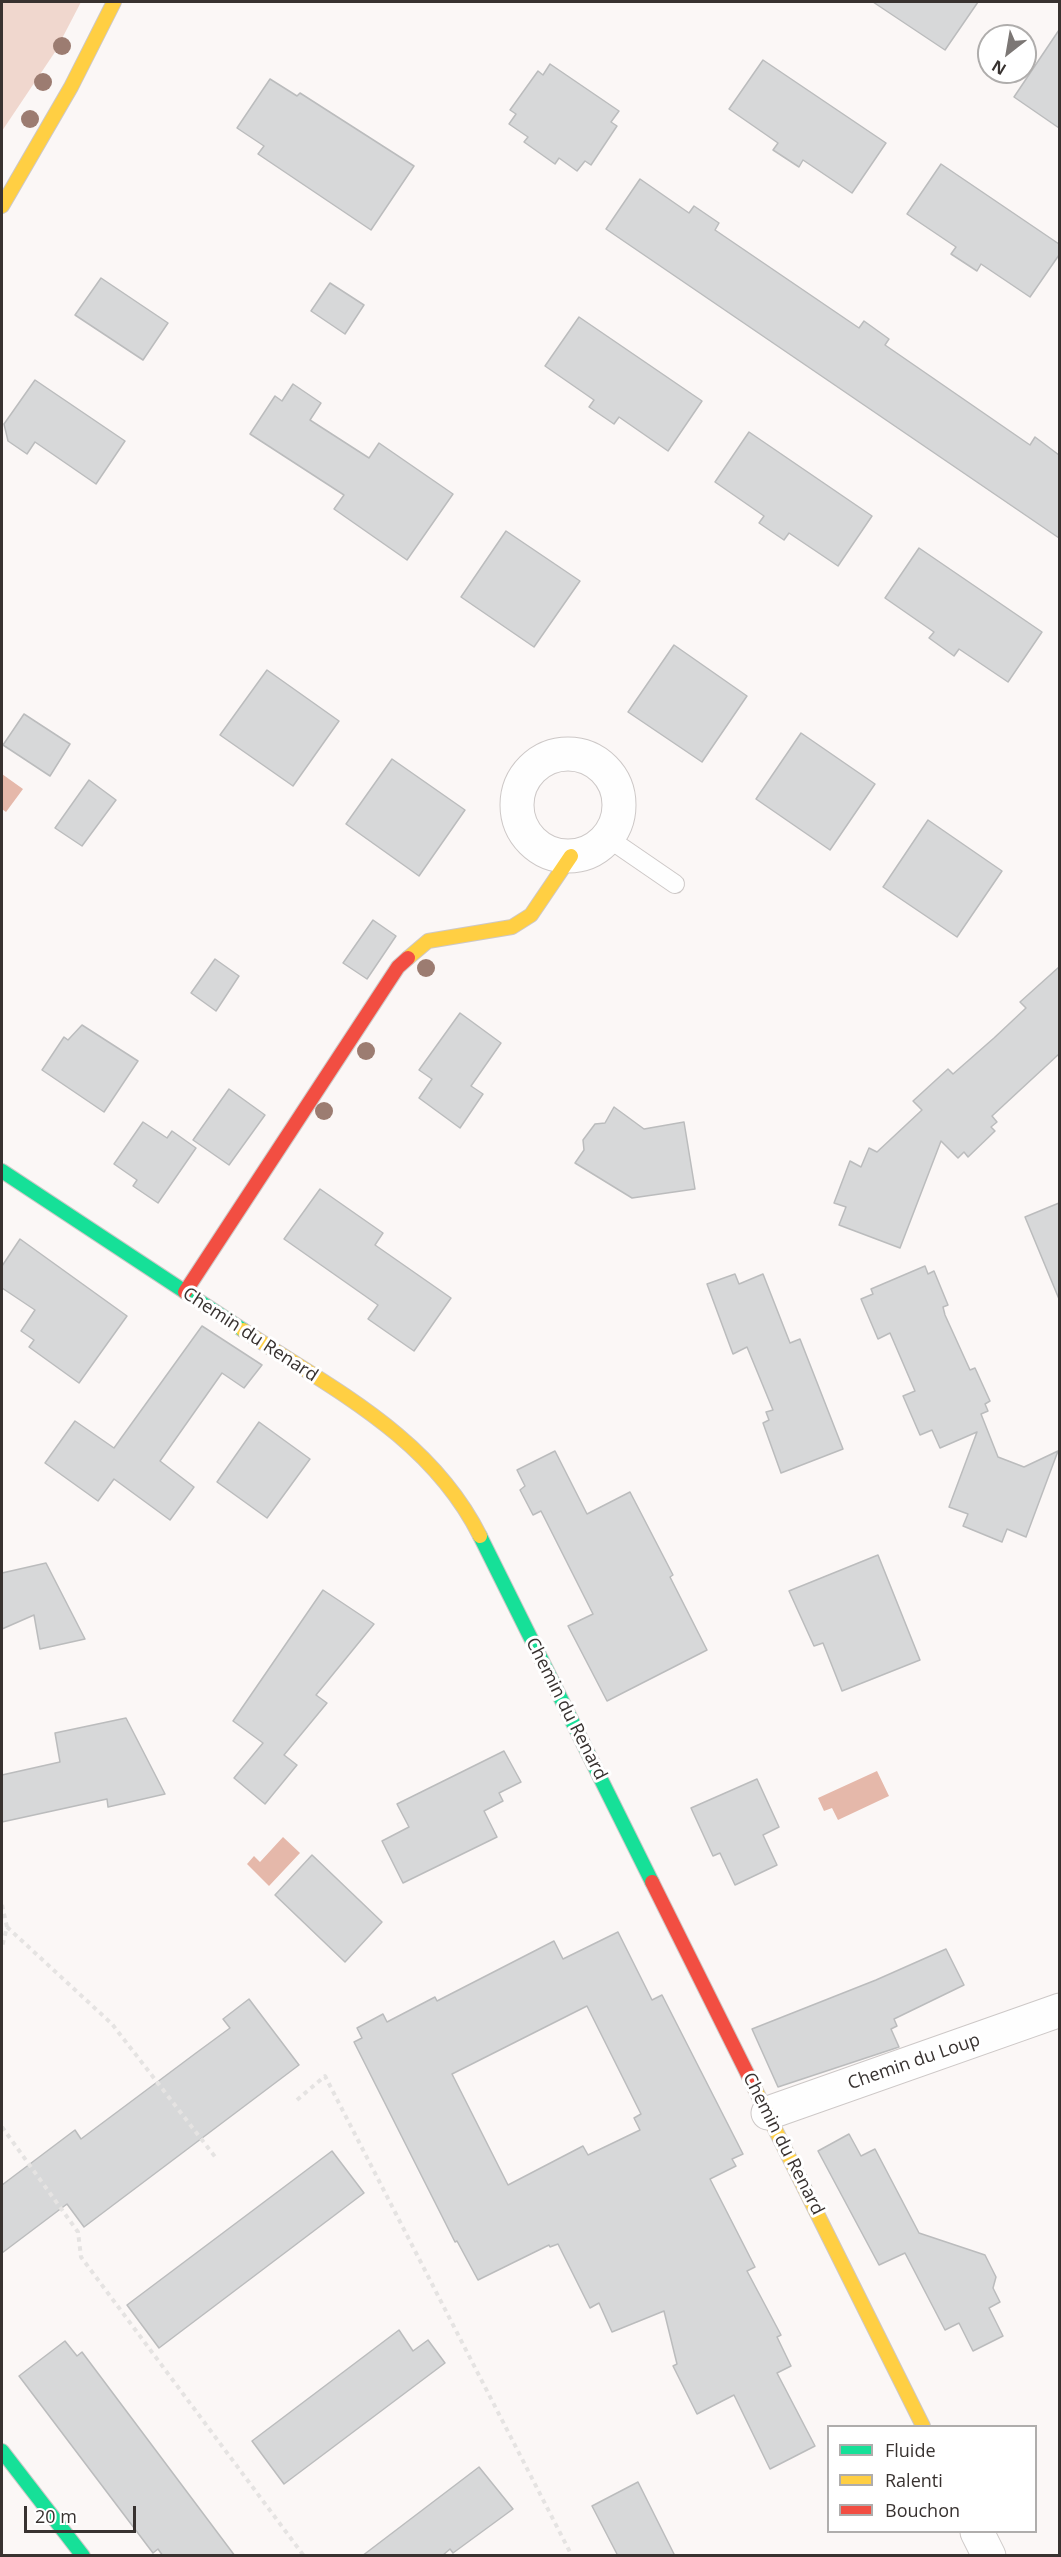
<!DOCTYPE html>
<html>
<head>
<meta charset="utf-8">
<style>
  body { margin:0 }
  #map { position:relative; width:1061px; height:2557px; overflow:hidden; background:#fbf7f6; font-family:"Open Sans",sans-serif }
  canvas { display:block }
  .frame { position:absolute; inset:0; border:3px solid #383230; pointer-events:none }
  .legend { position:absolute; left:827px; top:2425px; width:210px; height:108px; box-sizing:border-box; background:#fff; border:2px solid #afadac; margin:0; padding:8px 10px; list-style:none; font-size:18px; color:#383230 }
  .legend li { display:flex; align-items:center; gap:12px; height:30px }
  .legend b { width:30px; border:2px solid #afadac }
  .north { position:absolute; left:977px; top:24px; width:60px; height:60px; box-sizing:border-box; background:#fff; border:2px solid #afadac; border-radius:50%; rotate:211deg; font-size:16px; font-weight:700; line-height:24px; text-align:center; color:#383230 }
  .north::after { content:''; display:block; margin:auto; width:21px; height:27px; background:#7c7775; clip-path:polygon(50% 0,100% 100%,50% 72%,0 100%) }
  .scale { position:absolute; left:24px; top:2506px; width:112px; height:27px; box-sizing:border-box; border:3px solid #383230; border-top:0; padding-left:8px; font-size:18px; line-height:21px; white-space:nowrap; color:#383230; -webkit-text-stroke:4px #fff; paint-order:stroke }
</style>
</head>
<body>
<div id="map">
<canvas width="1061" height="2557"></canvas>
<div class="frame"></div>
<ul class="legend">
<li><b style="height:8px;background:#16e098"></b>Fluide</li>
<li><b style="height:8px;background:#ffcf43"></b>Ralenti</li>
<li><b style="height:8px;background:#f24e42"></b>Bouchon</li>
</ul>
<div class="north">N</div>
<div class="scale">20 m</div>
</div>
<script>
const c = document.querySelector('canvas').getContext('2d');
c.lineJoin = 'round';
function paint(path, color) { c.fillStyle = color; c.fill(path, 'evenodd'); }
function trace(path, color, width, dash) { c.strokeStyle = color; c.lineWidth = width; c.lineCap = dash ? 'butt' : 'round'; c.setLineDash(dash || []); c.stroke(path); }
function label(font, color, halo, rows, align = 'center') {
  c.font = font + ' "Open Sans",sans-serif'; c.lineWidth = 6; c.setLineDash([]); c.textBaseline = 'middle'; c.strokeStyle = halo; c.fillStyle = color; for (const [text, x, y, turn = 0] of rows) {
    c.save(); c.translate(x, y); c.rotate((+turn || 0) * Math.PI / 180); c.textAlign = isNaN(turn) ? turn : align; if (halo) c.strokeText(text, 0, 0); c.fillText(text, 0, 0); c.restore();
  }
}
paint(new Path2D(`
  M2 2H81L55 52 2 131Z`), '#f0d7ce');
paint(new Path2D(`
  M2 774 23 789 6 812 2 809Z
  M877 1771 889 1796 838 1820 832 1808 824 1811 818 1798Z
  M283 1837 300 1853 269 1886 247 1864 254 1856 260 1862Z`), '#e5b8aa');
const building = new Path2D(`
  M873 2H978L945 50Z
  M1059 30V128L1014 97Z
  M763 60 886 143 852 193 803 160 799 167 773 150 778 143 729 109Z
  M550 64 619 111 611 122 617 126 591 165 585 161 577 171 559 158 555 164 524 142 528 137 509 124 516 114 510 110 538 71 543 75Z
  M270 79 297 96 300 93 414 166 371 230 258 154 264 146 237 128Z
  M941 164 1059 244V255L1030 297 981 264 977 271 951 254 956 247 907 214Z
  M640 179 689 213 694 206 719 223 715 230 859 328 864 321 889 339 885 345 1030 445 1035 437 1059 455V538L606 229Z
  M101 278 168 323 143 360 75 315Z
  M330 283 364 305 345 334 311 311Z
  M579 317 702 401 668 451 619 417 614 424 589 407 594 400 545 366Z
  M35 380 125 441 96 484 35 442 27 454 8 441 4 424Z
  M293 384 321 403 310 420 369 458 379 443 453 494 407 560 334 509 344 495 250 434 275 396 282 401Z
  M749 432 872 516 838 566 789 533 784 540 759 523 764 516 715 482Z
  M506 531 580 581 534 647 461 597Z
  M919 548 1042 632 1008 682 959 649 954 656 929 638 934 632 885 598Z
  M674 645 747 696 702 762 628 712Z
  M267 670 339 721 293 786 220 735Z
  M24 714 70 744 50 776 3 745Z
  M801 733 875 784 830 850 756 799Z
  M392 759 465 810 419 876 346 824Z
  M89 780 116 800 82 846 55 828Z
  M928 820 1002 871 957 937 883 887Z
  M373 920 396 936 367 979 343 963Z
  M215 959 239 976 216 1011 191 993Z
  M1059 967V1054L992 1116 997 1122 991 1127 995 1131 968 1157 964 1152 958 1158 941 1141 900 1248 839 1225 846 1207 834 1203 850 1161 861 1167 869 1148 877 1152 922 1110 913 1101 948 1069 953 1074 994 1038 1026 1008 1020 1002Z
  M460 1013 501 1043 471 1086 483 1094 460 1128 419 1098 432 1079 419 1070Z
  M82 1025 138 1061 104 1112 42 1070 64 1037 68 1040Z
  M229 1089 265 1115 229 1165 193 1140Z
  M614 1107 644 1129 684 1122 695 1189 632 1198 575 1163 584 1150 583 1140 595 1124 605 1123Z
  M143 1122 167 1138 172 1131 196 1148 158 1203 133 1186 137 1180 114 1164Z
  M320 1189 383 1233 375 1245 451 1298 414 1351 368 1319 378 1305 284 1239Z
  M1059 1203V1299L1025 1217Z
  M20 1239 127 1316 79 1383 29 1347 34 1340 21 1331 35 1310 2 1288V1266Z
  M925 1266 928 1274 934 1271 948 1305 943 1307 945 1315 970 1370 975 1368 990 1401 985 1404 988 1411 981 1414 998 1457 1024 1467 1058 1451 1026 1537 1007 1529 1002 1542 963 1526 968 1514 949 1507 977 1432 940 1448 932 1430 920 1435 903 1396 915 1391 890 1333 878 1339 861 1299 873 1294 871 1289Z
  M735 1274 739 1284 763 1274 790 1343 800 1339 843 1449 781 1473 763 1423 769 1420 766 1412 773 1410 747 1347 733 1354 707 1284Z
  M202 1326 262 1365 244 1388 222 1373 160 1461 194 1487 170 1520 114 1479 98 1501 45 1463 75 1421 114 1448Z
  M259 1422 310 1459 267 1518 217 1482Z
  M555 1451 587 1514 630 1492 673 1575 670 1577 707 1650 607 1701 568 1626 593 1614 541 1511 533 1515 520 1490 525 1486 517 1470Z
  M878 1555 920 1660 842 1691 823 1643 814 1646 789 1591Z
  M46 1563 85 1639 40 1649 34 1615 2 1629V1573Z
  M323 1590 374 1624 316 1695 327 1703 284 1755 297 1765 265 1804 234 1778 263 1743 233 1721Z
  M126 1718 165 1794 108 1807 107 1799 2 1822V1775L60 1762 55 1733Z
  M504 1751 521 1782 499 1793 503 1801 484 1811 497 1837 403 1883 382 1841 409 1827 397 1804Z
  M757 1779 779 1827 763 1835 777 1865 735 1885 720 1853 713 1856 691 1808Z
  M312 1855 382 1922 345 1962 275 1895Z
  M618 1932 652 2000 662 1995 743 2154 732 2159 736 2166 710 2179 755 2267 747 2271 781 2335 777 2337 791 2366 777 2373 815 2446 770 2469 734 2395 697 2414 673 2366 677 2364 664 2311 612 2332 599 2303 590 2308 558 2244 550 2247 549 2245 478 2280 457 2241 455 2242 354 2042 362 2038 357 2028 383 2014 387 2022 435 1997 437 2001 554 1941 563 1959ZM587 2006 641 2114 634 2118 640 2130 588 2155 583 2146 508 2185 452 2074Z
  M946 1949 964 1985 894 2019 897 2026 891 2029 899 2047 778 2087 752 2029 876 1980Z
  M249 1999 299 2065 84 2227 67 2204 2 2253V2185L75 2130 81 2139 196 2053 230 2028 223 2019Z
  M849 2134 861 2156 875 2149 919 2233 985 2255 996 2277 993 2288 1000 2302 989 2308 1003 2336 973 2351 959 2323 945 2330 905 2253 879 2265 818 2151Z
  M332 2151 364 2193 159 2348 127 2305Z
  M399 2330 413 2351 428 2340 445 2363 284 2484 252 2441Z
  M65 2341 77 2356 82 2352 235 2556H163L158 2549 153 2553 19 2376Z
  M479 2467 513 2509 453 2553 450 2549 442 2556H362Z
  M638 2482 675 2556H618L592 2506Z`);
paint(building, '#d7d8d9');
trace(building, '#bbbcbd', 1.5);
const lane = new Path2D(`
  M608 838 675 884`);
const street = new Path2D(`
  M517 805a51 51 0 1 1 102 0a51 51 0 1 1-102 0Z
  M768 2113 1060 2010
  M977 2532 989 2556`);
const fast = new Path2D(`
  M2 1171 243 1330
  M480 1536 652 1882
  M2 2451 83 2556`);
const slow = new Path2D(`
  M2 206 71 87 114 2
  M408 958 428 941 512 927 531 915 571 856
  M243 1330C332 1389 430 1436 480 1536
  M755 2089 923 2426`);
const jam = new Path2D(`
  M185 1292 398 967 408 958
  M652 1882 755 2089`);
trace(lane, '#cdc8c7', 20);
trace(street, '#cdc8c7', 35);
trace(fast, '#cdc8c7', 16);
trace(slow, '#cdc8c7', 16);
trace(jam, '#cdc8c7', 16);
trace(new Path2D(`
  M2 1905 7 1927 2 1947
  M7 1927 112 2024 216 2158
  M297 2100 325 2076 572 2556
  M2 2127 78 2232 81 2257 304 2556`), '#e5e3e2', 4, [4.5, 4.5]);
trace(lane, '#fefefe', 18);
trace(street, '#fefefe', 33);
trace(fast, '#16e098', 14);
trace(slow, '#ffcf43', 14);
trace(jam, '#f24e42', 14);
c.fillStyle = '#9c7c71';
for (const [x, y] of [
  [62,46],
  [43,82],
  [30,119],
  [426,968],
  [366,1051],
  [324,1111]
]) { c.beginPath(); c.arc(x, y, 9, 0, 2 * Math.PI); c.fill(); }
label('18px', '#383230', '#fff', [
  ["Chemin du Renard",250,1335,33],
  ["Chemin du Renard",566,1709,63],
  ["Chemin du Loup",914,2062,-19],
  ["Chemin du Renard",783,2144,63]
]);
</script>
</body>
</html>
